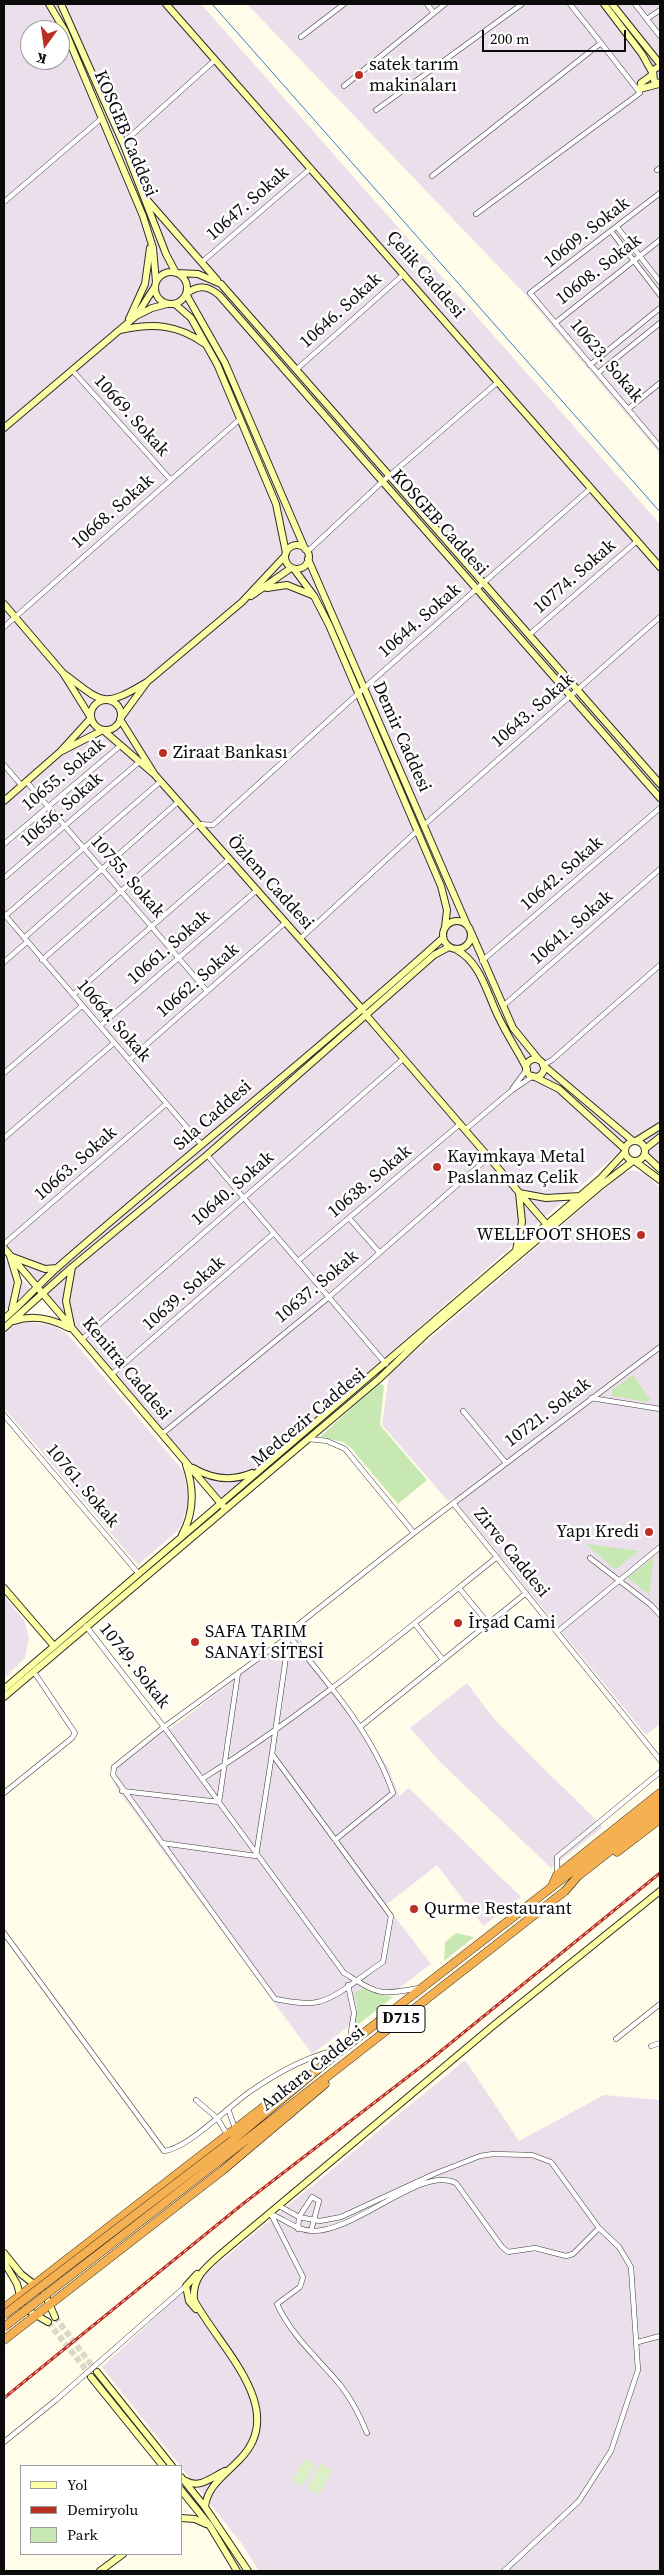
<!DOCTYPE html>
<html>
<head>
<meta charset="utf-8">
<style>
  body { margin:0 }
  #map { position:relative; width:664px; height:2575px; overflow:hidden; background:#fffde9; font-family:"Source Serif 4",serif }
  canvas { display:block }
  .frame { position:absolute; inset:0; border:5px solid #0b0b0b; pointer-events:none }
  .legend { position:absolute; left:20px; top:2465px; width:162px; height:90px; box-sizing:border-box; background:#fff; border:1px solid #9d9d9d; margin:0; padding:6px 9px; list-style:none; font-size:15px; color:#0b0b0b }
  .legend li { display:flex; align-items:center; gap:10px; height:25px }
  .legend b { width:25px; border:1px solid #9d9d9d }
  .north { position:absolute; left:20px; top:20px; width:50px; height:50px; box-sizing:border-box; background:#fff; border:1px solid #9d9d9d; border-radius:50%; rotate:194deg; font-size:14px; font-weight:700; line-height:20px; text-align:center; color:#0b0b0b }
  .north::after { content:''; display:block; margin:auto; width:18px; height:22px; background:#bb2f23; clip-path:polygon(50% 0,100% 100%,50% 72%,0 100%) }
  .scale { position:absolute; left:482px; top:30px; width:144px; height:22px; box-sizing:border-box; border:2px solid #0b0b0b; border-top:0; padding-left:6px; font-size:15px; line-height:18px; white-space:nowrap; color:#0b0b0b; -webkit-text-stroke:4px #fff; paint-order:stroke }
</style>
</head>
<body>
<div id="map">
<canvas width="664" height="2575"></canvas>
<div class="frame"></div>
<ul class="legend">
<li><b style="height:6px;background:#feffa4"></b>Yol</li>
<li><b style="height:6px;background:#bb2f23"></b>Demiryolu</li>
<li><b style="height:14px;background:#c8e8b3"></b>Park</li>
</ul>
<div class="north">K</div>
<div class="scale">200 m</div>
</div>
<script>
const c = document.querySelector('canvas').getContext('2d');
c.lineJoin = 'round';
function paint(path, color) { c.fillStyle = color; c.fill(path, 'evenodd'); }
function trace(path, color, width, dash) { c.strokeStyle = color; c.lineWidth = width; c.lineCap = dash ? 'butt' : 'round'; c.setLineDash(dash || []); c.stroke(path); }
function label(font, color, halo, rows, align = 'center') {
  c.font = font + ' "Source Serif 4",serif'; c.lineWidth = 5; c.setLineDash([]); c.textBaseline = 'middle'; c.strokeStyle = halo; c.fillStyle = color; for (const [text, x, y, turn = 0] of rows) {
    c.save(); c.translate(x, y); c.rotate((+turn || 0) * Math.PI / 180); c.textAlign = isNaN(turn) ? turn : align; if (halo) c.strokeText(text, 0, 0); c.fillText(text, 0, 0); c.restore();
  }
}
paint(new Path2D(`
  M4 4H201L660 524V1165L634 1139 223 1499 4 1245ZM30 30H60V60H30Z
  M247 4H660V454L523 292Z
  M632 1170 644 1173 660 1188V1724L646 1735 453 1498 448 1501 382 1425 389 1374 623 1173Z
  M4 1258 30 1289 4 1312Z
  M30 1322 55 1326 68 1335 184 1472 188 1500 182 1524 176 1532 138 1565 4 1408V1333L14 1325Z
  M4 1596 24 1620 29 1637 25 1658 4 1678Z
  M296 1633 388 1767 399 1796 409 1788 521 1897 483 1926 437 1865 386 1905 431 1964 312 2054 115 1786 110 1768 162 1728 166 1732Z
  M467 1683 494 1719 603 1827 551 1868 440 1762 410 1728Z
  M465 2060 519 2141 604 2095 660 2100V2571H259L242 2544 102 2367 176 2298Z`), '#eadfea');
paint(new Path2D(`
  M633 1375 650 1399 648 1402 612 1396V1390Z
  M379 1383 384 1386 380 1425 427 1480 398 1504 352 1449 343 1442 320 1437Z
  M586 1544 639 1551 615 1570Z
  M654 1557 649 1595 628 1578Z
  M456 1933 474 1937 444 1961 445 1942Z
  M363 1987 371 1992 393 1997 355 2027 357 2004 354 1994Z`), '#c8e8b3');
paint(new Path2D(`
  M304 2459 315 2465 303 2486 292 2481Z
  M320 2464 332 2470 319 2495 307 2488Z`), '#dcf0c5');
trace(new Path2D(`
  M212 4 660 512`), '#357dcd', 1);
trace(new Path2D(`
  M55 2317 96 2371
  M48 2322 91 2376`), '#dad9c8', 6, [6, 3]);
const street = new Path2D(`
  M427 4 434 13
  M570 4 601 43
  M635 4 660 36
  M647 19 660 10
  M301 37 344 4
  M344 86 445 4
  M376 110 522 4
  M123 143 215 60
  M657 170 660 168
  M432 176 601 43 640 93 476 214
  M660 193 530 293 660 447
  M4 202 102 118
  M617 227 660 282
  M611 231 660 295
  M202 262 311 168
  M555 323 660 240
  M590 365 660 308
  M297 369 404 274
  M72 370 171 480
  M598 373 660 323
  M628 409 660 383
  M307 552 382 482 498 382
  M4 627 240 419
  M530 634 637 541
  M4 765 22 786
  M26 781 207 991
  M424 825 660 617
  M4 844 120 746
  M4 878 138 763
  M4 914 202 1145
  M4 917 160 782
  M24 938 178 802
  M300 939 417 831
  M42 960 198 824 213 825 363 689 591 488
  M482 961 660 808
  M4 962 27 942
  M73 995 229 859
  M503 1006 660 869
  M100 1026 257 890
  M129 1060 286 922
  M543 1065 552 1060 660 965
  M4 1073 82 1006
  M513 1088 527 1069
  M465 1130 511 1091 533 1076
  M4 1138 114 1043
  M207 1155 386 1364
  M349 1218 379 1252
  M4 1244 166 1104
  M298 1261 460 1124
  M81 1340 403 1059
  M111 1375 274 1233
  M591 1398 660 1409
  M463 1411 506 1463
  M4 1415 139 1574
  M162 1434 329 1297 488 1158
  M309 1439 327 1441 345 1449 414 1533
  M453 1503 660 1760
  M590 1558 651 1605 660 1615
  M459 1588 488 1623
  M415 1624 443 1660
  M86 1626 164 1727 289 1636 272 1754 391 1916 383 1962C364 1974 339 1997 318 2002 304 2005 288 2001 275 1999L113 1775 114 1767 164 1727 344 1973C379 1994 378 1996 419 1988
  M557 1632 660 1547
  M360 1727 526 1593
  M202 1779C307 1713 401 1634 497 1557
  M122 1791 219 1802 238 1673
  M4 1793 72 1738 75 1733 34 1672
  M335 1840 393 1793C373 1734 329 1684 289 1636L299 1624 414 1533 660 1347
  M162 1843 256 1856 272 1754
  M557 1874V1857L660 1772
  M4 1933 164 2151C187 2149 228 2107 248 2093 275 2074 309 2055 341 2049
  M348 1985 354 2013 351 2032 353 2043
  M616 2039 660 2004
  M651 2046 660 2043
  M196 2100 217 2118 227 2134
  M228 2109 235 2128
  M279 2206 299 2217 320 2221 341 2217 434 2174 480 2156 493 2154 532 2155 551 2162 599 2228 619 2247 631 2267 638 2370 611 2451 579 2501 504 2571
  M271 2214C286 2220 296 2230 312 2231 357 2232 421 2165 456 2183L502 2247 508 2252 535 2248 566 2256 573 2254 599 2228
  M271 2214 303 2277 300 2287 277 2304C292 2337 319 2359 341 2386 352 2400 360 2416 367 2433
  M298 2229 299 2217 312 2197 319 2201 311 2231
  M638 2342 660 2336
  M4 2442 56 2400 186 2286`);
const secondary = new Path2D(`
  M49 4 65 31 143 216 153 248 156 282
  M61 4 123 143 166 254 176 273 198 274 221 284 660 784
  M166 4 660 567
  M604 4 642 54 652 72
  M612 4 660 64
  M660 66 653 70 654 81 660 84
  M640 89 659 84
  M640 89 641 83 652 75
  M148 201 217 280
  M155 288a16 16 0 1 1 32 0a16 16 0 1 1-32 0Z
  M175 304 191 318 217 364 276 504 286 553
  M138 313 154 288
  M129 319 145 284 150 248
  M120 330C153 323 177 324 205 344
  M4 428 136 316 152 308 167 304
  M285 557a12 12 0 1 1 24 0a12 12 0 1 1-24 0Z
  M305 549 225 363 186 294C198 285 207 285 219 295L660 798
  M308 559 468 927
  M294 569 314 596 329 625 441 886 447 910 445 927
  M267 588 287 585 312 595
  M251 596 291 568
  M4 604 63 673
  M63 673C103 703 102 709 147 682L120 719 155 775 103 730 60 752 91 718Z
  M147 682 242 602 285 556
  M91 715a15 15 0 1 1 30 0a15 15 0 1 1-30 0Z
  M155 775 363 1010
  M4 801 60 752
  M443 935a14 14 0 1 1 28 0a14 14 0 1 1-28 0Z
  M471 932 513 1028 539 1060
  M457 950C481 963 487 994 499 1018 507 1035 518 1051 527 1069
  M366 1015 548 1226
  M526 1068a9 9 0 1 1 18 0a9 9 0 1 1-18 0Z
  M543 1065 633 1141
  M533 1076 559 1089 625 1149
  M625 1151a10 10 0 1 1 20 0a10 10 0 1 1-20 0Z
  M636 1141 660 1126
  M645 1149 660 1137
  M645 1155 660 1169
  M636 1162 660 1180
  M4 1248 223 1506
  M516 1250 522 1222 519 1193 546 1198 580 1196
  M12 1309 18 1282 10 1256 45 1269 57 1268
  M4 1319C23 1303 39 1284 58 1267 185 1156 318 1051 443 938
  M14 1321C34 1314 52 1319 69 1328
  M71 1325 66 1301 72 1267
  M4 1328 72 1267 207 1155 434 955 449 947
  M193 1468C212 1479 231 1482 252 1473
  M182 1535C194 1513 194 1488 186 1465
  M4 1588 54 1646
  M4 1689 601 1178 625 1152
  M4 1697 379 1379 425 1335 603 1184 633 1161
  M4 2253 21 2274 44 2292 55 2317
  M4 2262 17 2284 21 2299
  M24 2308 48 2322
  M196 2309 189 2301 186 2286 197 2274
  M97 2372 172 2466
  M91 2377 163 2466
  M181 2477 205 2507 248 2571
  M186 2481C200 2489 212 2477 225 2471
  M181 2490 210 2526 237 2571
  M205 2507C207 2486 226 2474 240 2459 290 2409 218 2346 194 2300 192 2277 206 2267 222 2253L494 2025 660 1891
  M181 2518 195 2519 206 2524
  M100 2571 123 2554`);
const highway = new Path2D(`
  M617 1852 660 1819
  M552 1886 557 1875 660 1793
  M233 2140 329 2060 660 1803
  M237 2147 565 1891 578 1876 660 1812
  M4 2308 288 2088
  M4 2340 223 2170 325 2084`);
trace(street, '#3e3e3e', 5.5);
trace(secondary, '#2d2d2d', 8);
trace(highway, '#1c1c1c', 9);
trace(street, '#fff', 4.5);
trace(secondary, '#feffa4', 6);
trace(highway, '#f5b051', 8);
const rail = new Path2D(`
  M4 2398 244 2203 431 2059 660 1873`);
trace(rail, '#bb2f23', 3);
trace(rail, '#fff', 1, [4]);
const highwayBridge = new Path2D(`
  M4 2315 233 2140
  M4 2327 237 2147`);
trace(highwayBridge, '#1c1c1c', 9, []);
trace(highwayBridge, '#f5b051', 8);
for (const [x, y, r, color] of [
  [359,75,5,"#bb2f23"],
  [163,753,5,"#bb2f23"],
  [437,1167,5,"#bb2f23"],
  [641,1235,5,"#bb2f23"],
  [649,1532,5,"#bb2f23"],
  [458,1623,5,"#bb2f23"],
  [195,1642,5,"#bb2f23"],
  [414,1909,5,"#bb2f23"]
]) { const dot = new Path2D(); dot.arc(x, y, r, 0, 2 * Math.PI); c.fillStyle = color; c.fill(dot); trace(dot, '#fff', 2); }
for (const [x, y, w] of [
  [401,2019,48]
]) { const box = new Path2D(); box.roundRect(x - w / 2, y - 13.5, w, 27, 4); c.fillStyle = '#fff'; c.fill(box); trace(box, '#0b0b0b', 1); }
label('bold 16px', '#0b0b0b', null, [
  ["D715",401,2019]
]);
label('18px', '#0b0b0b', '#fff', [
  ["satek tarım",369,65],
  ["makinaları",369,86],
  ["Ziraat Bankası",173,753],
  ["Kayımkaya Metal",447,1157],
  ["Paslanmaz Çelik",447,1178],
  ["WELLFOOT SHOES",631,1235,"right"],
  ["Yapı Kredi",639,1532,"right"],
  ["İrşad Cami",468,1623],
  ["SAFA TARIM",205,1632],
  ["SANAYİ SİTESİ",205,1653],
  ["Qurme Restaurant",424,1909]
], 'left');
label('18px', '#0b0b0b', '#fff', [
  ["KOSGEB Caddesi",125,134,67],
  ["10647. Sokak",248,204,-41],
  ["10609. Sokak",587,233,-38],
  ["10608. Sokak",599,270,-38],
  ["Çelik Caddesi",425,275,49],
  ["10646. Sokak",341,311,-42],
  ["10623. Sokak",606,361,50],
  ["10669. Sokak",131,416,48],
  ["10668. Sokak",113,512,-41],
  ["KOSGEB Caddesi",439,523,48],
  ["10774. Sokak",575,577,-41],
  ["10644. Sokak",420,621,-41],
  ["10643. Sokak",533,711,-41],
  ["Demir Caddesi",401,737,66],
  ["10655. Sokak",64,775,-40],
  ["10656. Sokak",62,810,-41],
  ["10642. Sokak",562,874,-41],
  ["10755. Sokak",127,877,49],
  ["Özlem Caddesi",270,883,48],
  ["10641. Sokak",572,928,-41],
  ["10661. Sokak",169,948,-41],
  ["10662. Sokak",198,981,-41],
  ["10664. Sokak",113,1021,49],
  ["Sıla Caddesi",213,1116,-41],
  ["10663. Sokak",76,1164,-41],
  ["10638. Sokak",370,1182,-40],
  ["10640. Sokak",233,1189,-41],
  ["10637. Sokak",317,1287,-40],
  ["10639. Sokak",184,1294,-41],
  ["Kenitra Caddesi",126,1369,50],
  ["10721. Sokak",548,1413,-37],
  ["Medcezir Caddesi",309,1418,-40],
  ["10761. Sokak",82,1486,50],
  ["Zirve Caddesi",511,1553,51],
  ["10749. Sokak",134,1666,52],
  ["Ankara Caddesi",313,2069,-38]
]);
</script>
</body>
</html>
